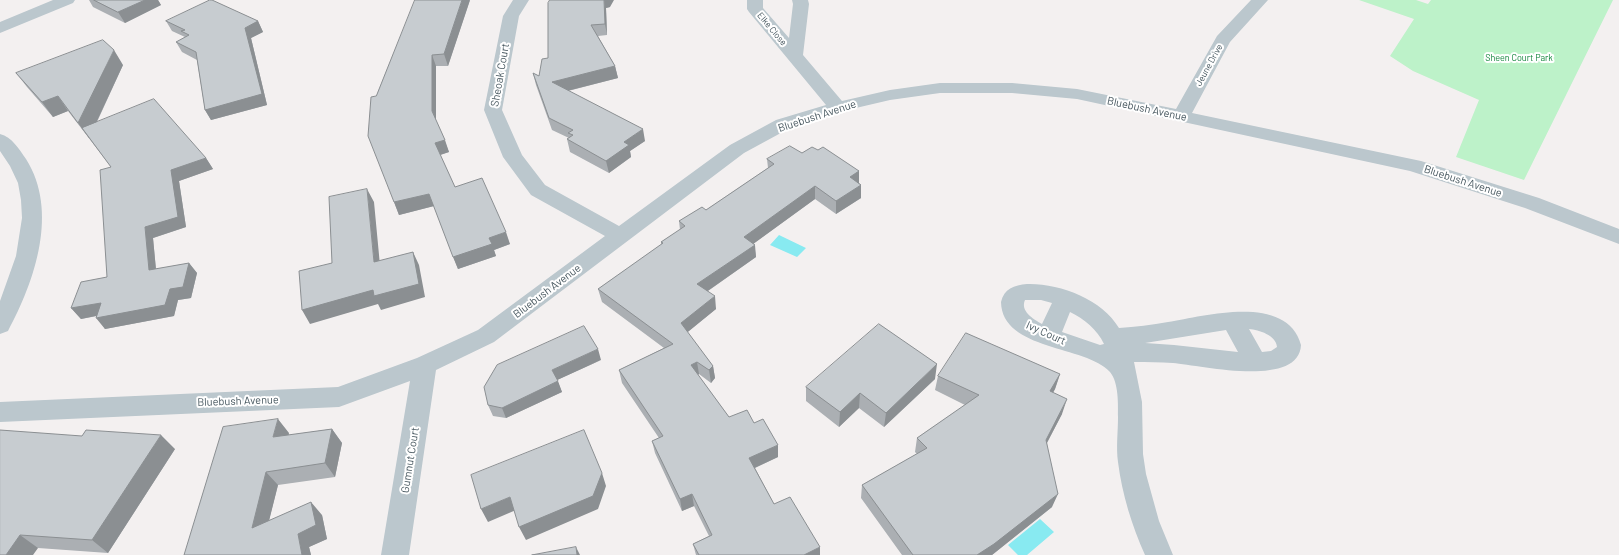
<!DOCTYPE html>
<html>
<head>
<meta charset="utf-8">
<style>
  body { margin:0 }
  canvas { display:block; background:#f3f0f0 }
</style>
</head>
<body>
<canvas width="1619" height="555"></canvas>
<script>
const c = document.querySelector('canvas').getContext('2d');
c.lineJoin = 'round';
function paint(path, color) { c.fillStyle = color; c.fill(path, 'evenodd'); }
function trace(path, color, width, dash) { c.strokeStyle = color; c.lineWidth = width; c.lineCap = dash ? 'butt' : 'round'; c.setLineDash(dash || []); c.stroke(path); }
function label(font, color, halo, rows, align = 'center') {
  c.font = font + ' Barlow,sans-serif'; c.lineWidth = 4; c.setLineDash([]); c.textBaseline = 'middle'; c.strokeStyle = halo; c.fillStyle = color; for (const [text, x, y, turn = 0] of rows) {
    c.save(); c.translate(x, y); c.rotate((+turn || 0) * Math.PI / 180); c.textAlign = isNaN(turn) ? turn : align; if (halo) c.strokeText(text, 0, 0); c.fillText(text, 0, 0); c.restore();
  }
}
paint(new Path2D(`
  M1359 0H1416L1428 4 1431 0H1613L1524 180 1456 157 1479 100 1413 71 1390 56 1414 19Z`), '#bdf2c9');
paint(new Path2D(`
  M779 235 806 248 797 257 770 245Z
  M1040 519 1054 532 1027 555H1018L1008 545Z`), '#88eaf1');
paint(new Path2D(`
  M53 0H75L73 3 0 33V22Z
  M513 0H529L519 16 502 110 522 155 545 185 619 226 730 145 776 120 826 105 749 12 747 9V0H763V8L789 38 793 4 792 0H808L809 4 803 55 842 101 890 90 940 83H1012L1077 89 1176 109 1217 36 1251 0H1268L1230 42 1192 113 1421 161 1539 198 1619 229V244L1525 208 1410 171 1077 99 1012 93H940L890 100 843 111 790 128 744 153 494 342 436 370 409 555H381L410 381 339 407 0 422V402L338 387 417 358 478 330 605 236 531 195 503 157 484 110 503 16Z
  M0 134C12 137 19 149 26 159 59 211 35 281 8 331L0 334V301L16 256 22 218 21 200 18 183 10 166 0 151Z
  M1027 284C1059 283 1102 299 1119 328 1135 327 1152 325 1168 322 1205 316 1287 293 1301 345 1299 389 1199 365 1173 363 1160 362 1147 362 1134 362L1142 402 1143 454 1146 474 1159 521 1173 555H1145C1132 526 1122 494 1118 462 1116 447 1118 432 1118 417 1118 404 1119 383 1110 372 1086 345 1002 351 1001 302 1004 289 1014 285 1027 284ZM1025 300H1041L1052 303 1042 324C1033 319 1020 311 1025 300ZM1070 312C1084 319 1097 329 1104 344L1100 345 1062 332ZM1249 329C1259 330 1276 335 1277 347L1271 351 1262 352ZM1226 330 1238 352 1174 345 1145 343Z`), '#bbc7cd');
paint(new Path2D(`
  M89 0H158L161 5 125 23 93 7Z
  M470 0 448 66H436V121L449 152 440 155 455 187 510 244 494 250 496 256 458 269 434 206 399 215 394 202 376 96Z
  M550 0 610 7 606 8 607 35 598 36 615 66 618 78 568 91 645 141 630 151 631 157 609 173 570 152 567 139 569 138 552 130 536 85 533 73 539 76 548 58Z
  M166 21H258L263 32 251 38 267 105 211 120 205 110 197 60 182 52 176 42 185 37 172 31Z
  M123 65 97 122 206 158 213 169 179 181 186 227 153 238 156 269 189 263 197 273 191 298 178 300 174 316 105 329 97 316 81 319 71 308 107 277 111 167 68 111 53 117 27 87 16 73Z
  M818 150 859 171V183L861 185V198L836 214 815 199 754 243 756 257 708 291 716 309 687 332 713 366 715 378 711 383 699 374 698 375 729 417 754 423 778 457 755 468 774 504 820 555H696L693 544 709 536 694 506 682 511 655 453 652 441 659 438 622 383 619 370 664 348 602 302 598 289 661 245V242L680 230 679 221 706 210 768 168 767 159Z
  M601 360 557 380 562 392 506 418 493 416 488 405Z
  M1060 374 1055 389 1053 393 1062 414 1047 443 1052 507 992 555H902L861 498 862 485 917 454 915 452 917 438 965 405 935 390 938 376Z
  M935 379 884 427 859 408 839 427 806 401V387Z
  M332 429 342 443 335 477 278 485 269 520 322 515 327 539 309 547 311 555H184L289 433V435Z
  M0 430 175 449 108 553 38 548 0 555Z`), '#abafb3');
paint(new Path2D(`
  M145 0H158L161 5 125 23 118 12Z
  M462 0H470L448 66 444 54Z
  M604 0H614L610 7 606 8 607 35 605 24Z
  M258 21 263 32 251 38 267 105 211 120 205 110 245 28Z
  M114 50 123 65 89 138 78 123Z
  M432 55 436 66V123L432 111Z
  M615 66 618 78 555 94 552 82Z
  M58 96 68 111 53 117 42 102Z
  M643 129 645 141 630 151 631 157 609 173 606 161 624 142Z
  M445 140 449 152 440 155 435 143Z
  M206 158 213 169 179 181 186 227 153 238 157 281 149 270 145 227 171 170Z
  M859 171V184L850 177Z
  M861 185V198L836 214V201Z
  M815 186V199L745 250 744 237Z
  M367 189 374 202 381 276 374 262Z
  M429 194 434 206 399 215 394 202Z
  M506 232 510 244 494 250 496 256 458 269 453 257 489 238Z
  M755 245 756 257 699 297 697 284Z
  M413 252 419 265 425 297 381 310 378 304 310 324 302 310Z
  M189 263 197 273 191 298 178 300 174 316 105 329 96 318 170 289Z
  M715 296 716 309 683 336 681 323Z
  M101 303 110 313 81 319 71 308Z
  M598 349 601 360 555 381 552 370Z
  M697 362 699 374 693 378 691 365Z
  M937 364 935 379 884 427 886 413Z
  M713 366 715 378 711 383 709 370Z
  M1060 374 1055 389 1045 406 1050 391Z
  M558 381 562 392 506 418 502 408Z
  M860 393 859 408 839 427 840 412Z
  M1067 399 1062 414 1041 454 1046 440Z
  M278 419 289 433 284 451 273 437Z
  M332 429 342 443 335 477 325 463Z
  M161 435 175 449 108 553 92 540Z
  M778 445V457L750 470 749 458Z
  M266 472 278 485 264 541 252 528Z
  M602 473 606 486 598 509 526 540 519 527Z
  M692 494 694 506 682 511 680 499Z
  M1058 494 1052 507 992 555H977Z
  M510 497 516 510 488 522 481 509Z
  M311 502 322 515 327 539 309 547 311 555H302L298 534Z
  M20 535 38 548 33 555H6Z
  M576 547 580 555H577Z
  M820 547V555H804Z`), '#8b8f92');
const building = new Path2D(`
  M94 0H145L118 12Z
  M210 0H212L258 21 245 28 262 94 205 110 196 52 176 42 189 35 181 31 185 30 166 21Z
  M415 0H462L444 54 432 55V111L445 140 435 143 455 187 482 178 506 232 489 238 492 244 453 257 429 194 394 202 368 136 371 97 376 96Z
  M550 0H604L605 24 591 25 615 66 552 82 643 129 624 142 629 145 606 161 567 139 573 135 568 133 573 130 549 118 533 73 539 76 542 59 548 58V3Z
  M103 40 114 50 78 123 58 96 42 102 16 73Z
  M154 99 206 158 171 170 178 217 145 227 149 270 189 263 183 287 170 289 165 305 96 318 101 303 71 308 81 282 107 277 100 170 111 167 82 128Z
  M790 146 802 153 812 147 818 150 823 147 859 171 850 177 861 185 836 201 815 186 744 237 755 245 697 284 715 296 681 323 713 366 709 370 697 362 691 365 729 417 747 410 754 423 763 419 778 445 749 458 774 504 790 497 820 547 804 555H699L693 544 712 535 692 494 680 499 652 441 663 436 619 370 673 344 598 289 663 243 661 242 685 226 679 221 702 207 706 210 774 164 767 159Z
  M367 189 374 262 413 252 419 284 374 296 373 290 302 310 299 271 332 263 329 197Z
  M879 324 937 364 886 413 860 393 840 412 806 387Z
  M584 326 598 349 552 370 558 381 502 408 488 405 484 387 497 365Z
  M966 333 1060 374 1050 391 1067 399 1046 440 1058 494 994 544 977 555H913L862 485 927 448 917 438 979 395 938 376Z
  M278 419 273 437 332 429 325 463 266 472 252 528 311 502 316 525 298 534 302 555H184L223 427Z
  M0 430 82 436 86 430 161 435 92 540 20 535 6 555H0Z
  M584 430 602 473 593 496 519 527 510 497 481 509 471 475Z
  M576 547 577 555H532Z`);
paint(building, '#c7ccd0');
trace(building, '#8b8f92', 1);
label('9px', '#47575f', '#fff', [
  ["Elke Close",772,29,50],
  ["Jeune Drive",1209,65,-61]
]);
label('9px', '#12853b', '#fff', [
  ["Sheen Court Park",1519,58]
]);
label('11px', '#47575f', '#fff', [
  ["Sheoak Court",500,75,-80],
  ["Bluebush Avenue",1147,109,12],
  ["Bluebush Avenue",817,116,-18],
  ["Bluebush Avenue",1463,181,18],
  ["Bluebush Avenue",547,291,-37],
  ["Ivy Court",1046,333,24],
  ["Bluebush Avenue",238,401,-2],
  ["Gumnut Court",410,460,-81]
]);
</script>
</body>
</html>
